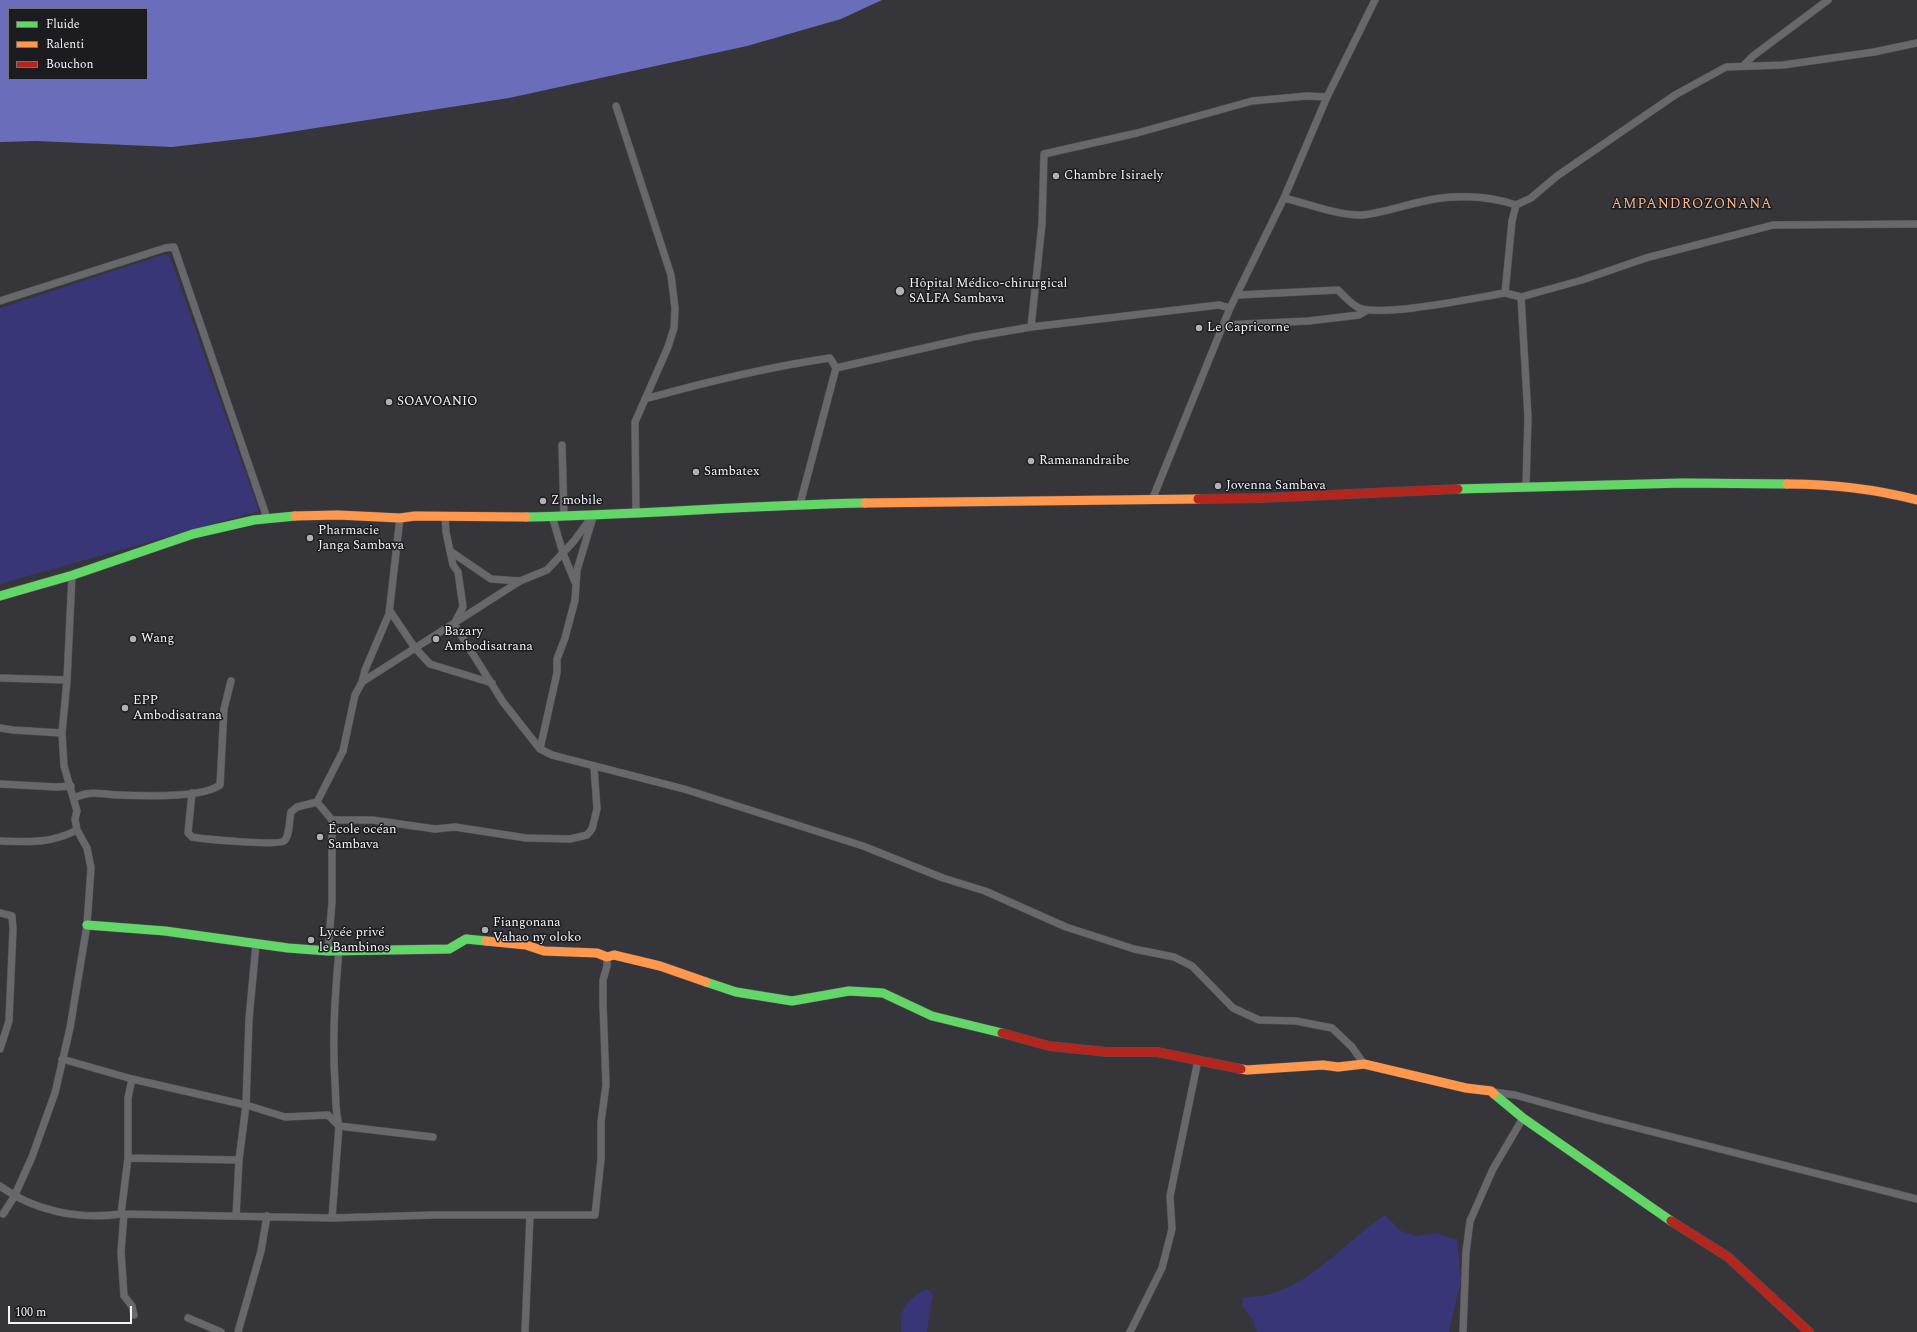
<!DOCTYPE html>
<html>
<head>
<meta charset="utf-8">
<style>
  body { margin:0 }
  #map { position:relative; width:1917px; height:1332px; overflow:hidden; background:#35353a; font-family:Spectral,serif }
  canvas { display:block }
  .legend { position:absolute; left:8px; top:8px; width:140px; height:72px; box-sizing:border-box; background:#1b1b20; border:1px solid #717277; margin:0; padding:5px 7px; list-style:none; font-size:12px; color:#f3f4fa }
  .legend li { display:flex; align-items:center; gap:8px; height:20px }
  .legend b { width:20px; border:1px solid #717277 }
  .scale { position:absolute; left:8px; top:1306px; width:124px; height:18px; box-sizing:border-box; border:2px solid #f3f4fa; border-top:0; padding-left:5px; font-size:12px; line-height:14px; white-space:nowrap; color:#f3f4fa; -webkit-text-stroke:3px #1b1b20; paint-order:stroke }
</style>
</head>
<body>
<div id="map">
<canvas width="1917" height="1332"></canvas>
<ul class="legend">
<li><b style="height:5px;background:#63d668"></b>Fluide</li>
<li><b style="height:5px;background:#ff974d"></b>Ralenti</li>
<li><b style="height:5px;background:#b3261e"></b>Bouchon</li>
</ul>
<div class="scale">100 m</div>
</div>
<script>
const c = document.querySelector('canvas').getContext('2d');
c.lineJoin = 'round';
function paint(path, color) { c.fillStyle = color; c.fill(path, 'evenodd'); }
function trace(path, color, width, dash) { c.strokeStyle = color; c.lineWidth = width; c.lineCap = dash ? 'butt' : 'round'; c.setLineDash(dash || []); c.stroke(path); }
function label(font, color, halo, rows, align = 'center') {
  c.font = font + ' Spectral,serif'; c.lineWidth = 3; c.setLineDash([]); c.textBaseline = 'middle'; c.strokeStyle = halo; c.fillStyle = color; for (const [text, x, y, turn = 0] of rows) {
    c.save(); c.translate(x, y); c.rotate((+turn || 0) * Math.PI / 180); c.textAlign = isNaN(turn) ? turn : align; if (halo) c.strokeText(text, 0, 0); c.fillText(text, 0, 0); c.restore();
  }
}
paint(new Path2D(`
  M166 254 170 257 259 511 0 584V308Z
  M1385 1215 1401 1231 1416 1236 1437 1233 1457 1240 1461 1280 1449 1332H1257L1254 1323 1242 1305 1243 1298C1253 1296 1265 1296 1274 1293 1318 1278 1347 1240 1385 1215Z
  M928 1289 933 1294 927 1332H901C901 1326 900 1318 902 1312 906 1303 918 1291 928 1289Z`), '#383676');
paint(new Path2D(`
  M0 0H882L841 19 747 46 509 98 258 137 172 147 36 141 0 142ZM9 9H147V79H9Z`), '#6a6db9');
const street = new Path2D(`
  M1744 65 1753 56 1828 0
  M616 106 671 275 675 308 674 328 668 347 635 422 636 514
  M1284 198C1305 203 1340 216 1361 215 1379 214 1402 206 1420 202 1451 194 1487 195 1516 205
  M1505 293 1512 221 1516 205 1531 198 1557 176 1675 95 1726 67 1783 65 1874 52 1917 43
  M1238 295 1338 290C1344 296 1352 305 1359 308 1385 317 1474 298 1505 293L1521 297 1582 280 1646 258 1773 225 1917 224
  M1521 297 1528 417 1526 486
  M0 301 165 248 174 247 267 518
  M1224 325 1308 321 1359 315 1367 310
  M1031 327 1042 224 1044 154 1137 133 1252 101 1307 96 1327 97
  M645 399C706 382 768 367 830 358L836 368
  M562 445 564 516
  M1152 500 1230 308 1284 198 1327 97 1375 0
  M800 504 836 368 973 337 1031 327 1219 305 1230 308
  M445 516 446 532 453 565 458 572 463 607 454 624 503 702 540 749 552 755 684 789 863 846 943 878 985 891 1066 927 1134 949 1174 957 1192 966 1233 1008 1259 1020 1296 1021 1332 1028 1352 1047 1364 1064
  M552 516 563 553 575 582
  M450 551 491 579 520 581 547 570 574 541 590 519
  M390 611 415 648 430 664 492 683
  M0 678 67 680
  M362 682 520 581
  M0 728 13 730 62 733
  M540 749 557 673V659L565 638 575 600 577 570 594 514
  M0 784 57 787 71 786
  M192 793 188 833 192 837C203 839 277 846 284 841 290 836 289 820 291 812L297 807 317 802
  M74 798C92 790 100 794 119 795 142 796 203 798 220 785L224 709 231 681
  M332 820H372L435 829 455 827 526 838 570 839 587 835 592 829 597 809 594 767
  M0 841C29 842 50 844 77 830
  M0 913 12 916 13 929 9 1021 0 1049
  M328 951 332 902V820L317 802 343 751 355 695 362 682 365 670 389 614 400 518
  M62 1059 132 1079
  M1493 1092 1515 1095 1598 1118 1917 1199
  M128 1158 239 1160
  M0 1186C33 1211 80 1220 121 1214L332 1218 433 1215H595L601 1159V1122L606 1085 603 1004V980L607 966V957
  M3 1214 14 1197 32 1157 55 1093 70 1028 87 925 91 868 87 848 77 830 75 819 77 811 64 766 62 733 67 680 72 575
  M121 1214 128 1158V1098L132 1079 246 1105 285 1117 328 1115 339 1126 433 1137
  M124 1214 121 1252 124 1296 132 1306 134 1315
  M236 1216 239 1160 246 1105 249 1019 256 944
  M332 1218 339 1126C335 1111 336 1098 335 1083 332 1038 335 995 339 950
  M188 1318 221 1332
  M238 1332 261 1251 267 1216
  M525 1332 530 1215
  M1130 1332 1162 1268 1172 1229 1170 1196 1198 1060
  M1463 1332 1466 1252 1470 1221 1493 1169 1523 1118`);
const fast = new Path2D(`
  M1458 489 1683 483 1787 484
  M526 517C639 515 752 505 865 503
  M0 596 73 575 193 534 254 520 295 516
  M87 925 165 931 288 948 328 951 449 949 466 939 486 941
  M706 982 736 992 792 1001 849 991 883 993 932 1016 1002 1033
  M1494 1094 1523 1118 1671 1221`);
const slow = new Path2D(`
  M1787 484C1830 484 1875 489 1917 500
  M865 503 1198 499
  M295 516 338 515 400 518 415 516 526 517
  M486 941 526 945 544 951 597 953 607 957 614 955 660 966 706 982
  M1241 1069 1247 1070 1323 1065 1338 1067 1364 1064 1466 1088 1491 1091 1494 1094`);
const jam = new Path2D(`
  M1198 499 1263 498 1458 489
  M1002 1033 1049 1046 1107 1052H1157L1241 1069
  M1671 1221 1728 1257 1809 1332`);
trace(street, '#515155', 8);
trace(fast, '#515155', 10);
trace(slow, '#515155', 10);
trace(jam, '#515155', 10);
trace(street, '#67676c', 7);
trace(fast, '#63d668', 9);
trace(slow, '#ff974d', 9);
trace(jam, '#b3261e', 9);
for (const [x, y, r, color] of [
  [1056,176,4,"#b0b1b7"],
  [900,291,5,"#b0b1b7"],
  [1199,328,4,"#b0b1b7"],
  [389,402,4,"#b0b1b7"],
  [1031,461,4,"#b0b1b7"],
  [696,472,4,"#b0b1b7"],
  [1218,486,4,"#b0b1b7"],
  [543,501,4,"#b0b1b7"],
  [310,538,4,"#b0b1b7"],
  [133,639,4,"#b0b1b7"],
  [436,639,4,"#b0b1b7"],
  [125,708,4,"#b0b1b7"],
  [320,837,4,"#b0b1b7"],
  [485,930,4,"#b0b1b7"],
  [311,940,4,"#b0b1b7"]
]) { const dot = new Path2D(); dot.arc(x, y, r, 0, 2 * Math.PI); c.fillStyle = color; c.fill(dot); trace(dot, '#1b1b20', 1.5); }
label('13px', '#f3f4fa', '#1b1b20', [
  ["Chambre Isiraely",1064,176],
  ["Hôpital Médico-chirurgical",909,284],
  ["SALFA Sambava",909,299],
  ["Le Capricorne",1207,328],
  ["SOAVOANIO",397,402],
  ["Ramanandraibe",1039,461],
  ["Sambatex",704,472],
  ["Jovenna Sambava",1226,486],
  ["Z mobile",551,501],
  ["Pharmacie",318,531],
  ["Janga Sambava",318,546],
  ["Bazary",444,632],
  ["Ambodisatrana",444,647],
  ["Wang",141,639],
  ["EPP",133,701],
  ["Ambodisatrana",133,716],
  ["École océan",328,830],
  ["Sambava",328,845],
  ["Fiangonana",493,923],
  ["Vahao ny oloko",493,938],
  ["Lycée privé",319,933],
  ["le Bambinos",319,948]
], 'left');
c.letterSpacing = '1px';
label('14px', '#fab489', '#1b1b20', [
  ["AMPANDROZONANA",1692,205]
]);
c.letterSpacing = '0px';
</script>
</body>
</html>
